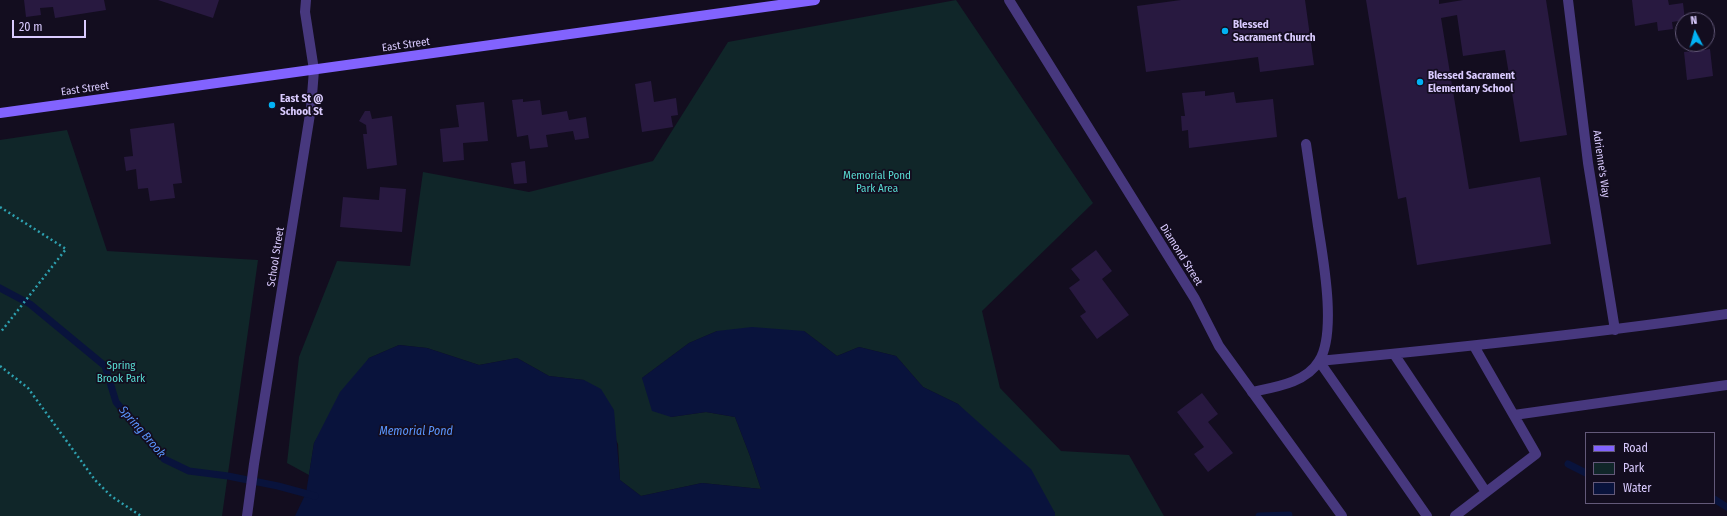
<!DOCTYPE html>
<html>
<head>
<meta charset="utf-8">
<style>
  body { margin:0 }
  #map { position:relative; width:1727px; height:516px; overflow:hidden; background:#130d1f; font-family:"Fira Sans Condensed",sans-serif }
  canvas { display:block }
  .legend { position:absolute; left:1585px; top:432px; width:130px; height:72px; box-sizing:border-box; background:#130d1f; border:1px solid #635979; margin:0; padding:5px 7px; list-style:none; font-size:12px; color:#dacbff }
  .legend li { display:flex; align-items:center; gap:8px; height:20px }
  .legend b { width:20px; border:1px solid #635979 }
  .north { position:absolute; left:1675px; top:12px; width:40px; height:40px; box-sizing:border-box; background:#130d1f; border:1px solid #635979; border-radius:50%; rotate:354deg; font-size:11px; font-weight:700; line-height:16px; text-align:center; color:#dacbff }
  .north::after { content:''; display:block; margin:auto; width:14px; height:18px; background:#02b2f4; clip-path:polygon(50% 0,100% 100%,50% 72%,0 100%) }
  .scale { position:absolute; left:12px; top:20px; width:74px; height:18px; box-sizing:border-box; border:2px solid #dacbff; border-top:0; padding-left:5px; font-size:12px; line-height:14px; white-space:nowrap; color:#dacbff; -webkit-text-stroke:3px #130d1f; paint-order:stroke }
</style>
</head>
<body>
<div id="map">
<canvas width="1727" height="516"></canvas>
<ul class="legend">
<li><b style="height:5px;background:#8263fe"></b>Road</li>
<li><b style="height:11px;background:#102629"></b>Park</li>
<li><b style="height:11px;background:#09133c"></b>Water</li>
</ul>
<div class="north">N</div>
<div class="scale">20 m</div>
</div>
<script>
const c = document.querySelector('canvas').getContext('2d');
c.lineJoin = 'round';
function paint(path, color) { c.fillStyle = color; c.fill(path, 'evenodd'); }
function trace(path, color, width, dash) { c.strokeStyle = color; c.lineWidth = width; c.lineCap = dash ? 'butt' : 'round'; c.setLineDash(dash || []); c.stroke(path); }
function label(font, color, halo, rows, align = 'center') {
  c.font = font + ' "Fira Sans Condensed",sans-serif'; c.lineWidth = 3.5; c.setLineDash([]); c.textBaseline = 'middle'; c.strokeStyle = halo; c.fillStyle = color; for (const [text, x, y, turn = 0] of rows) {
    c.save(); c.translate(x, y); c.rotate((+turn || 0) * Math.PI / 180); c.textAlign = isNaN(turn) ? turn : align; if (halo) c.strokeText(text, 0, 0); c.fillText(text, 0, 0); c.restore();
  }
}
paint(new Path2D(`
  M956 0 1093 203 982 311 1000 388 1061 451 1129 455 1164 516H1055V513L958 404 923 387 896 356 859 347 837 356 804 331H717L689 343 642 378 671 417 706 412 735 417 750 456 761 489 702 483 641 496 620 480 618 444 584 380 549 376 517 358 479 365 427 348 399 345 369 358 314 443 309 475 287 463 299 357 337 261 410 266 423 172 529 192 653 161 728 42Z
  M67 130 107 251 258 260 222 516H0V140Z`), '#102629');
paint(new Path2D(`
  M752 327 804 331 837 356 859 347 896 356 923 387 958 404 1031 469 1055 513V516H295L306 493 314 443 340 392 369 358 399 345 427 348 479 365 517 358 549 376 584 380 601 389 614 410 620 480 641 496 702 483 761 489 750 456 735 417 706 412 671 417 652 411 642 378 689 343 717 331Z`), '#09133c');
trace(new Path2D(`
  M0 288 30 304 105 366 116 402 164 459 189 471 228 476 278 486 315 496
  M1568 464 1586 473
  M1714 499 1727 507
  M1259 516 1289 515`), '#09133c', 7);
paint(new Path2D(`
  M24 0H104L106 10 55 18 53 7 40 8 41 15 26 17Z
  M158 0H219L213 18Z
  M1181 0H1305L1314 65 1260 72 1258 57 1146 72 1137 6Z
  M1366 0H1439V4L1463 0H1546L1567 135 1520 142 1505 50 1463 56 1457 15 1441 18 1469 189 1540 177 1551 244 1417 265 1406 197 1398 199Z
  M1632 0H1668L1669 5 1683 3 1685 20 1672 22 1673 29 1658 31 1657 22 1635 26Z
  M1710 49 1713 76 1687 80 1684 52Z
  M651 81 654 102 676 98 678 115 671 116 673 127 642 132 635 84Z
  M1205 91V96L1234 92 1236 103 1273 99 1277 137 1189 148 1188 130 1182 131 1181 116H1185L1182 93Z
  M523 99V102L540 100 542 115 567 111 569 120 586 117 589 138 575 140 573 131 546 135 548 147 530 149 528 135 517 137 512 100Z
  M484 102 488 141 463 143 464 160 443 162 440 129 459 127 456 105Z
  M365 111H370L372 119 392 116 397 165 367 169 363 134H367L366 125 359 121Z
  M174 123 182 183 173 184 175 198 150 201 148 188 138 189 136 169 126 171 124 157 133 156 130 129Z
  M525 161 527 183 514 184 511 163Z
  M380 187 406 189 402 232 340 227 343 197 379 200Z
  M1096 250 1112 271 1102 279 1129 315 1097 339 1080 316 1086 312 1069 288 1080 280 1071 269Z
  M1202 393 1218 414 1208 422 1233 453 1208 472 1194 454 1204 447 1177 412Z`), '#281940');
trace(new Path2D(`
  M0 207 66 249 0 333
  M0 366 28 388 95 480 111 496 141 516`), '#2ea1b0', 2.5, [2, 3]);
trace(new Path2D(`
  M1568 0 1588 163 1615 330
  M1394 354 1486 492
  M1252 392C1275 387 1306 383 1319 361 1337 333 1323 258 1318 226 1314 199 1310 171 1306 144
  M1514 415 1727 385
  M1427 516 1319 361C1456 348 1591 334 1727 314
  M1455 516 1536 454 1474 346`), '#47387e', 10);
trace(new Path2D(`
  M1009 0 1195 299 1219 346 1342 516`), '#47387e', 10);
trace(new Path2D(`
  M247 516 254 464 311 108 314 70 305 12 306 0`), '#47387e', 10);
trace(new Path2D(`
  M0 113 815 0`), '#8263fe', 10);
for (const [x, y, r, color] of [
  [1225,31,4,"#02b2f4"],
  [1420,82,4,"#02b2f4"],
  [272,105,4,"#02b2f4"]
]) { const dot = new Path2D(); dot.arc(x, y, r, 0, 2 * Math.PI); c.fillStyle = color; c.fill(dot); trace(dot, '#130d1f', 1.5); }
label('bold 11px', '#dacbff', '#130d1f', [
  ["Blessed",1233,25],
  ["Sacrament Church",1233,38],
  ["Blessed Sacrament",1428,76],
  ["Elementary School",1428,89],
  ["East St @",280,99],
  ["School St",280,112]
], 'left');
label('11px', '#dacbff', '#130d1f', [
  ["East Street",406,45,-8],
  ["East Street",85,89,-8],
  ["Adrienne's Way",1601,164,82],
  ["Diamond Street",1181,255,58],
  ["School Street",276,257,-81]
]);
label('11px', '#59ddd3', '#130d1f', [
  ["Memorial Pond",877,176],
  ["Park Area",877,189],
  ["Spring",121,366],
  ["Brook Park",121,379]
]);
label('italic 12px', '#5a96fe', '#130d1f', [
  ["Spring Brook",142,432,49],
  ["Memorial Pond",416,432]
]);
</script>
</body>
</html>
